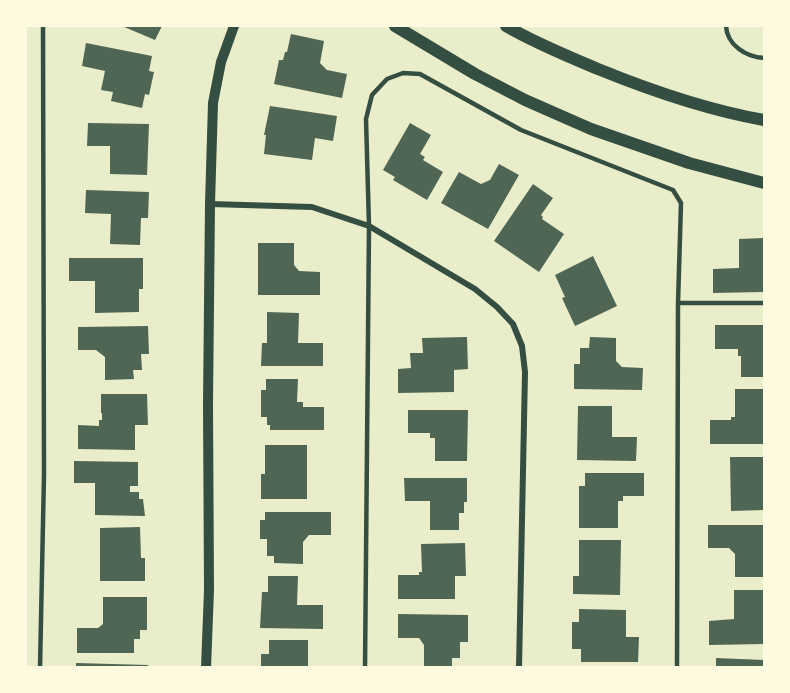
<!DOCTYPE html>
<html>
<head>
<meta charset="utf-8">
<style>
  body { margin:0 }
  #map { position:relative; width:790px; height:693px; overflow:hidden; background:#e9edc9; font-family:"Crimson Pro",serif }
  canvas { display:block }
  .frame { position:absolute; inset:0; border:27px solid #fefae0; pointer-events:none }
</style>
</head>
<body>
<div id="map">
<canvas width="790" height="693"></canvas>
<div class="frame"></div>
</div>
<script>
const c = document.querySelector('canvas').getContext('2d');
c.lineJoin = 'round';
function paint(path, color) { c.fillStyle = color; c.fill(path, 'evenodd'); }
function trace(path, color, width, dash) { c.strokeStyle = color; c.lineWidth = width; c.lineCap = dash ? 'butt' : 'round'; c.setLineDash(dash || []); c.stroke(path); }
paint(new Path2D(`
  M122 26H162L155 40Z
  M291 34 324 41 320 63 327 70 347 74 342 98 274 84 279 60H283L285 52H287Z
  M86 43 152 56 149 71 154 72 149 95 145 94 142 108 111 101 113 92 101 90 105 71 82 66Z
  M270 106 337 116 333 141 315 138 312 160 264 154 266 135H264Z
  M88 123 149 124 147 175 110 174V146H87Z
  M410 123 431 135 420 154 425 157 423 160 443 172 427 200 393 180 395 177 383 170Z
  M499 164 519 175 488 229 441 203 459 172 481 184 490 180Z
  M533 184 553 198 541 215 543 217 542 219 564 234 539 272 494 241Z
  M86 190 149 192 148 218H141L140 245 110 244 111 214 85 213Z
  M764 238V292L713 293V269L739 268V239Z
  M258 243H294V265L299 271 320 272V295H258Z
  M593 256 617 306 575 326 562 298 565 297 555 275Z
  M69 258H143V289H139V312L95 313V281H69Z
  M267 312 299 313 298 343H323V366H261L262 343H267Z
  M715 325H764V377H741V356H738V349H715Z
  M148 326 149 354H141L142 370H133L134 379 105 380V357L96 350H78V327Z
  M467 337 468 369 454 370V392L398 393V369L411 368 410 353H423L422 338Z
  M590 337 616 338V361L622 367 643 368 642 390 574 389V364H580V348H589Z
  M266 379H298L297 402H303V407H324V430H270V425H267V417H261V390H266Z
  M735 389H764V444H710V420H731V417H735Z
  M101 394H147L148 425H135V450L78 449V425L99 426V420H102V413H101Z
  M578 406H612V437H637L636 461 577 460Z
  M408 410H468L467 461H435V438H430V433H408Z
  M265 445H307V499H261V474H265Z
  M730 457H764V510L731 511Z
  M74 461 138 462V486H130V492H139V499H143L145 516 95 515V483H74Z
  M585 473H644V496H623V501H618V528H579V486H585Z
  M404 478H467V502H464V513H459V530H430V501H405Z
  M265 512H331V535H309L303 542V564L274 563V556H267V539H260V520H265Z
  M708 525H764V577H735V554L729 548H708Z
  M140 527 141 558H145V581H100V528Z
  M579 540H621L620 595 573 594V576H579Z
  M465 543 466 576H455V599H398V575H419V572H422L421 544Z
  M268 576H298L297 605H323V629L260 628 262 592H268Z
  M734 590H764V644L709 645V621L734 619Z
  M103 597H147V630H140V639H134V653H77V628H98L103 624Z
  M579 609 626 610V637H639L638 662H581V649H572V622H579Z
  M398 614 468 615V642H460V658H452V667H424V645L419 638H398Z
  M269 640H308V668H261V654H269Z
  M716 658 764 660V668H716Z
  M76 663 148 665V668H76Z`), '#4f6655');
trace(new Path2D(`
  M726 26C727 45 746 57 764 58
  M678 303H764
  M40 668 44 474 43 26
  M365 668 369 226 366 119 372 95 387 79 403 73 420 74 521 130 673 190 681 203 678 303 677 668`), '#344e41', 4.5);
trace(new Path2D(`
  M210 204 312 207 369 226 475 289 497 307 513 324 522 346 525 372 519 668`), '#344e41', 6);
trace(new Path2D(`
  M206 668 209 590 208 404 210 204 213 103 221 62 234 26`), '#344e41', 10);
trace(new Path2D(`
  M395 26 475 74 525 100 591 129 689 163 764 183
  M506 26C535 43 567 56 598 69 652 91 707 110 764 120`), '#344e41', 12);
</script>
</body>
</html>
